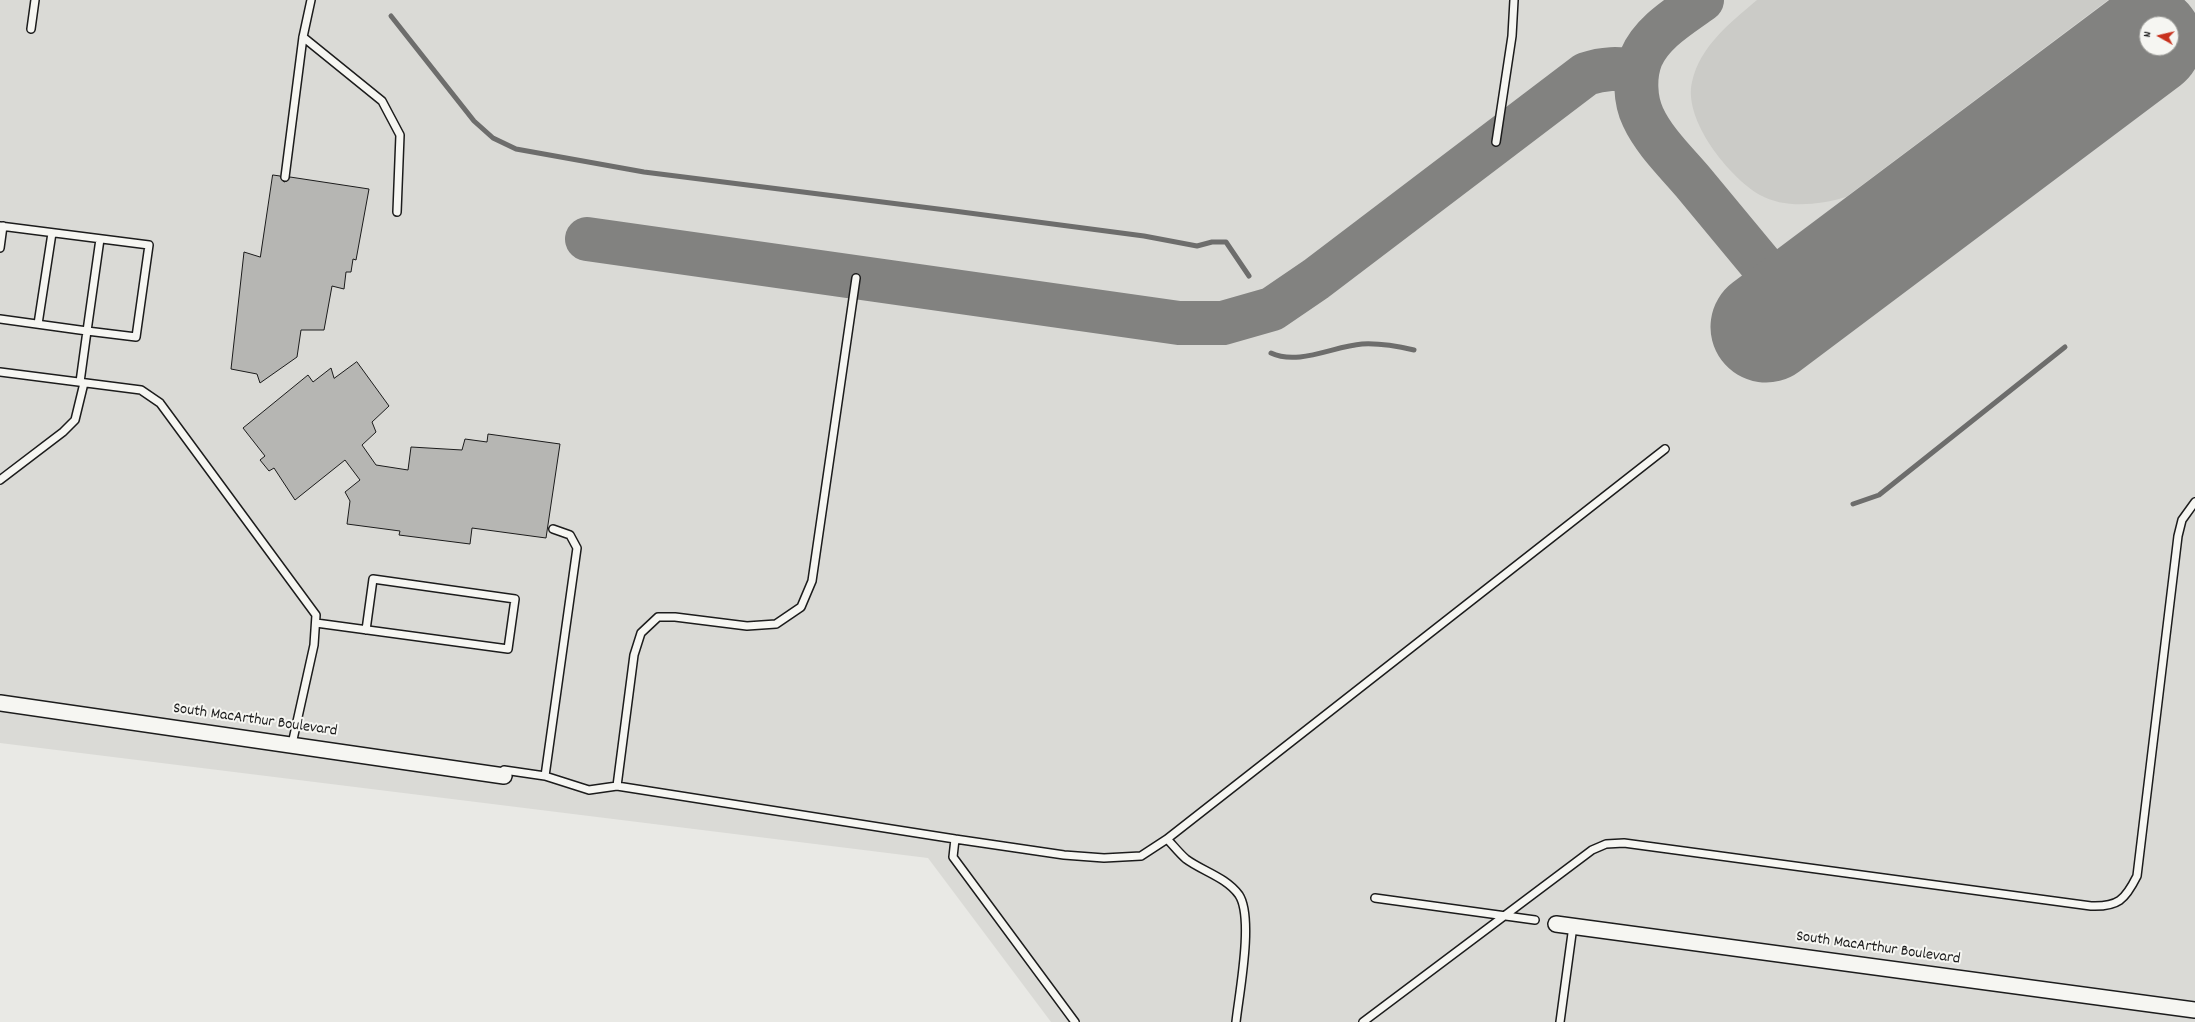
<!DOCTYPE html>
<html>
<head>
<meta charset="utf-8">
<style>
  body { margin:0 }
  #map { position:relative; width:2195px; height:1022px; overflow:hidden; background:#e9e9e5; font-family:Dekko,sans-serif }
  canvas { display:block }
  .north { position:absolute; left:2139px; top:16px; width:40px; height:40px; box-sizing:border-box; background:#f6f6f2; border:1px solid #9f9f9c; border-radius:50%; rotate:278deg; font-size:11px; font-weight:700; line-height:16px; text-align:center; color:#1c1c1c }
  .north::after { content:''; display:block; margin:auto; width:14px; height:18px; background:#c8321e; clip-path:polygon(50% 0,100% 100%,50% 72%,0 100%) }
</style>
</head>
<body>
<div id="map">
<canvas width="2195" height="1022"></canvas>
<div class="north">N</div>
</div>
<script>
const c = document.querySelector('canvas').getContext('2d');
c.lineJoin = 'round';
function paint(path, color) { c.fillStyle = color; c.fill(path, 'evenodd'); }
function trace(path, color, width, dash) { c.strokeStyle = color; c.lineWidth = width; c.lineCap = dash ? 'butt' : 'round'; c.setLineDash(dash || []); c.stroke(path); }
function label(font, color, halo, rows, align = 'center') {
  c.font = font + ' Dekko,sans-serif'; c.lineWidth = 4; c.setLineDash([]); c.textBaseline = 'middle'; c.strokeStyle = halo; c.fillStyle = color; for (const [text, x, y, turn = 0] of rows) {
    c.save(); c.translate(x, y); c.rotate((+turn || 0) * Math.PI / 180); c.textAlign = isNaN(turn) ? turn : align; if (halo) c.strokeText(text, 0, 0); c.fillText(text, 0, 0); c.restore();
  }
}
paint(new Path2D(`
  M0 0H2195V1022H1051L928 858 0 743ZM2147 24H2171V48H2147Z`), '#dadad6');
paint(new Path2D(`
  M1757 0H2108L1846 197C1819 205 1785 209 1760 195 1729 177 1683 120 1692 82 1700 46 1730 23 1757 0Z`), '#cbcbc7');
trace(new Path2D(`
  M391 16 474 121 493 138 516 149 644 172 954 211 1144 236 1197 246 1212 242H1226L1249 276
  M1271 353C1298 366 1334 346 1362 344 1380 343 1397 346 1414 350
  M1853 504 1879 495 2065 347`), '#6d6d6c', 5);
trace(new Path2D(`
  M1702 0C1680 16 1652 32 1641 58 1634 76 1635 100 1643 117 1654 141 1676 162 1693 182 1727 223 1761 264 1795 305
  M587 239 1179 323H1223L1272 309 1316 279 1586 74C1604 68 1618 68 1637 71`), '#828280', 44);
trace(new Path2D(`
  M1766 327 2147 41`), '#828280', 111);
const building = new Path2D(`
  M273 175 280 176 284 182 287 181 290 177 369 189 356 260 353 259 351 272H346L344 289 332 286 324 330H301L297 357 260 383 257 374 231 369 244 252 260 257Z
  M357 362 389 406 372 422 376 432 362 445 376 465 408 470 411 447 462 450 465 439 487 442 488 434 560 444 546 538 472 528 470 544 399 535 400 531 347 524 350 501 345 492 360 480 345 460 295 500 274 468 269 471 260 460 265 456 243 428 308 375 313 382 331 368 334 378Z`);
paint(building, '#b6b6b3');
trace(building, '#1c1c1c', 1);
const service = new Path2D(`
  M31 29 35 0
  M303 37 382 101 400 135 397 212
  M1496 142 1512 36 1514 0
  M285 177 303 37 311 0
  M0 226 149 245 136 337 87 331 80 382
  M0 248 3 226
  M0 319 87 331 100 239
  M38 324 52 233
  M0 372 141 390 160 403 316 615 314 645 292 744
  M0 480 63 432 75 420 84 383
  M316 623 508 649 515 599 373 579 366 630
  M504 770 545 776 589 790 617 786 955 839 953 857 1075 1022
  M545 776 577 548 570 535 553 529
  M617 786 634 655 641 633 658 617H675L747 626 776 624 801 607 812 581 856 278
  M955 839 1064 855 1104 858 1141 856 1167 839C1173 845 1179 853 1186 859 1202 871 1226 877 1239 895 1254 918 1239 994 1236 1022
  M1167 839 1665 449
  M1375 898 1535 920
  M1363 1022 1592 850 1606 844 1624 843 2091 906C2118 907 2125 900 2137 876L2178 536 2182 520 2195 502
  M1560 1022 1573 926`);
const minor = new Path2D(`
  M0 703 504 776
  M1556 924 2195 1010`);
trace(service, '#1c1c1c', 10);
trace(minor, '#1c1c1c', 18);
trace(service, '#f6f6f2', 7);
trace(minor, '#f6f6f2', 15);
label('16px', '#1c1c1c', '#f6f6f2', [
  ["South MacArthur Boulevard",255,721,8],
  ["South MacArthur Boulevard",1878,949,8]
]);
</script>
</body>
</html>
